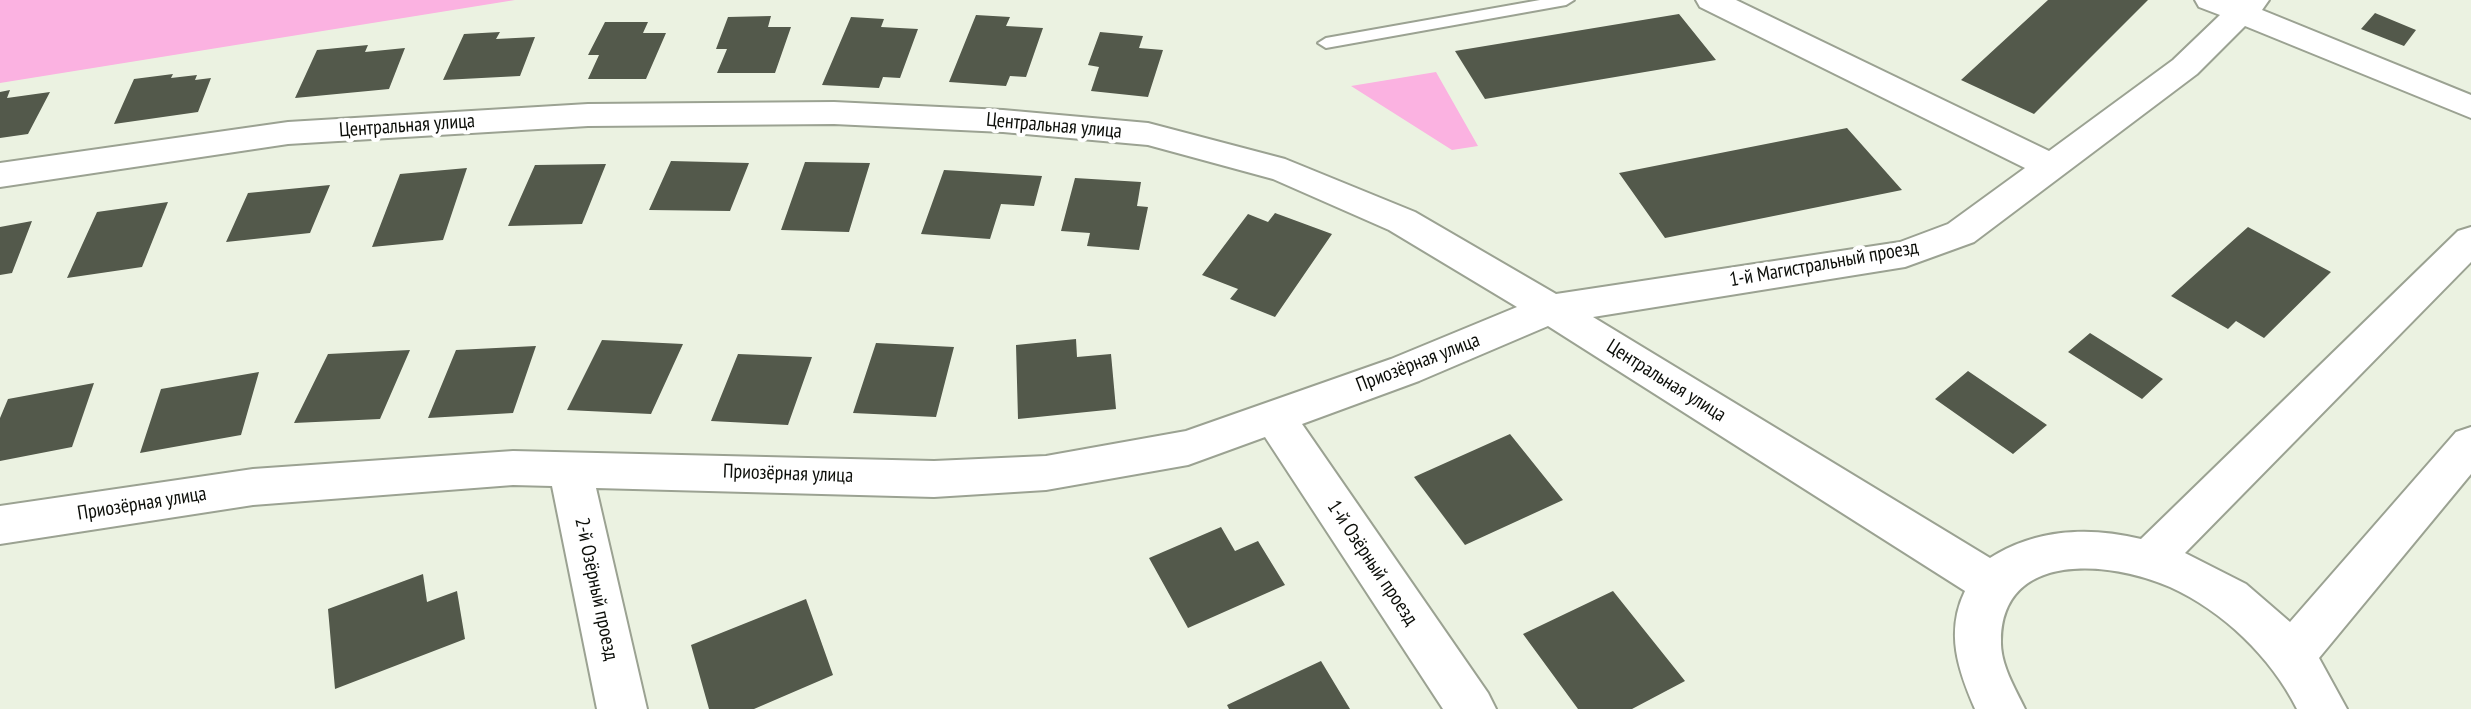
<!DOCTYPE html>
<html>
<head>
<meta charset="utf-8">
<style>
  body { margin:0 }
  canvas { display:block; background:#ebf2e1 }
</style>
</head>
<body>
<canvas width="2471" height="709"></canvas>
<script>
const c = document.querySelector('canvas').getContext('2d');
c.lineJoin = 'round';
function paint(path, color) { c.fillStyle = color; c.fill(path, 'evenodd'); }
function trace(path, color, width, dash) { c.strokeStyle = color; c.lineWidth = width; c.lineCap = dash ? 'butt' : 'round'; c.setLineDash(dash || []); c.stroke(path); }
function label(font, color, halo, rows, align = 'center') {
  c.font = font + ' "PT Sans Narrow",sans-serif'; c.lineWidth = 8; c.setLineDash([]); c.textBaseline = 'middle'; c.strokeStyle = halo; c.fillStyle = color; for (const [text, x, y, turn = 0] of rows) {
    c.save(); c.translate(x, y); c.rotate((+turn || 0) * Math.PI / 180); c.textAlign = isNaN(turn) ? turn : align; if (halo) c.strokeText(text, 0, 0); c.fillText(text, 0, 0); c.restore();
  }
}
paint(new Path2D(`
  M0 0H515L0 83Z
  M1436 72 1478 146 1452 150 1351 86Z`), '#fbb2e1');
paint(new Path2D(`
  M2048 0H2148L2034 114 1961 80Z
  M2375 13 2416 30 2404 46 2361 29Z
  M1679 14 1716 60 1485 99 1455 51Z
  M976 15 1010 17 1006 26 1043 28 1026 77 1010 76 1006 86 949 82Z
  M771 16 768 27H791L775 73H717L727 49H716L728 17Z
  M851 17 884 19 881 27 918 29 900 78 883 77 879 88 822 85Z
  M605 22H648L643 33H666L646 79H588L599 55H588Z
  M500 32 496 39 535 37 520 76 443 80 464 34Z
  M1100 32 1143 36 1139 48 1163 50 1148 97 1091 91 1099 67 1088 65Z
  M368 45 365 52 405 48 389 89 295 98 317 50Z
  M173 74 171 78 197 75 195 80 211 78 198 112 114 124 134 79Z
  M10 90 7 98 50 92 28 134 0 138V92Z
  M1847 128 1902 190 1665 238 1619 173Z
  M671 161 749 163 730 211 649 210Z
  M805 162 870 163 849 232 781 230Z
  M606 164 582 224 508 226 535 165Z
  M467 168 443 240 372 247 400 174Z
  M944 170 1042 176 1034 206 1001 204 990 239 921 234Z
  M1075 178 1141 182 1137 206 1148 207 1139 250 1087 246 1090 233 1061 231Z
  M330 185 310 233 226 242 248 193Z
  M168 202 142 267 67 278 97 212Z
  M1275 213 1332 234 1275 317 1230 299 1238 289 1202 275 1248 214 1268 222Z
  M32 221 12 273 0 275V227Z
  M2248 227 2331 272 2264 338 2236 321 2228 329 2171 296Z
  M2090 333 2163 379 2142 399 2068 352Z
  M1076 339 1077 357 1111 354 1116 409 1018 419 1016 345Z
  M602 340 683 344 651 414 567 410Z
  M876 343 954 347 936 417 853 413Z
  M536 346 513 413 428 418 456 350Z
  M410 350 380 419 294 423 328 354Z
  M738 354 812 357 788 425 711 421Z
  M1968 371 2047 425 2013 454 1935 399Z
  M259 372 241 435 140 453 161 389Z
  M94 383 72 447 0 461V418L8 399Z
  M1510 434 1563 500 1465 545 1414 477Z
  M1221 527 1235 551 1258 541 1285 585 1188 628 1149 558Z
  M423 574 427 602 457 591 465 639 335 689 328 609Z
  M1613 591 1685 681 1632 709H1578L1523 634Z
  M806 599 833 675 754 709H709L691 645Z
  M1321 661 1350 709H1229L1227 705Z`), '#53594b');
const lane = new Path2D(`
  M1540 0H1574L1566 5 1326 48 1318 43 1326 38Z`);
const street = new Path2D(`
  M1696 0H1736L2049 151 2173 60 2220 15 2199 7 2195 0H2269L2262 10 2471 95V118L2245 26 2197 74 1974 242 1905 267 1593 317 1990 558C2035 529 2089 526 2141 539L2458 231 2471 227V262L2185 553 2246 584 2290 622 2456 432 2471 427V474L2319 658 2347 709H2297C2271 657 2223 611 2170 587 2111 561 2002 550 2001 640 2000 664 2015 688 2025 709H1975C1958 670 1945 632 1965 591L1548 326 1419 381 1302 424 1488 693 1496 709H1443L1265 437 1188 465 1046 490 934 497 596 488 647 709H597L552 486 513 485 253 505 0 544V506L253 469 513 451 934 461 1046 456 1186 431 1391 359 1517 307 1389 230 1273 179 1148 145 1003 132 834 124 588 126 288 144 0 187V163L288 122 588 104 834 102 1003 110 1148 123 1285 159 1415 212 1556 294 1900 242 1948 224 2025 168 1700 7Z`);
trace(lane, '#9ba292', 4);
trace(street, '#9ba292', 4);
paint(lane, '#fff');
paint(street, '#fff');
label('20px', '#0c0e09', '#fff', [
  ["Центральная улица",407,126,-4],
  ["Центральная улица",1054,126,5],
  ["1-й Магистральный проезд",1824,264,-10],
  ["Приозёрная улица",1418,363,-21],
  ["Центральная улица",1666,381,32],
  ["Приозёрная улица",788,474,2],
  ["Приозёрная улица",142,504,-9],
  ["1-й Озёрный проезд",1372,563,56],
  ["2-й Озёрный проезд",596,589,78]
]);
</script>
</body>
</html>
